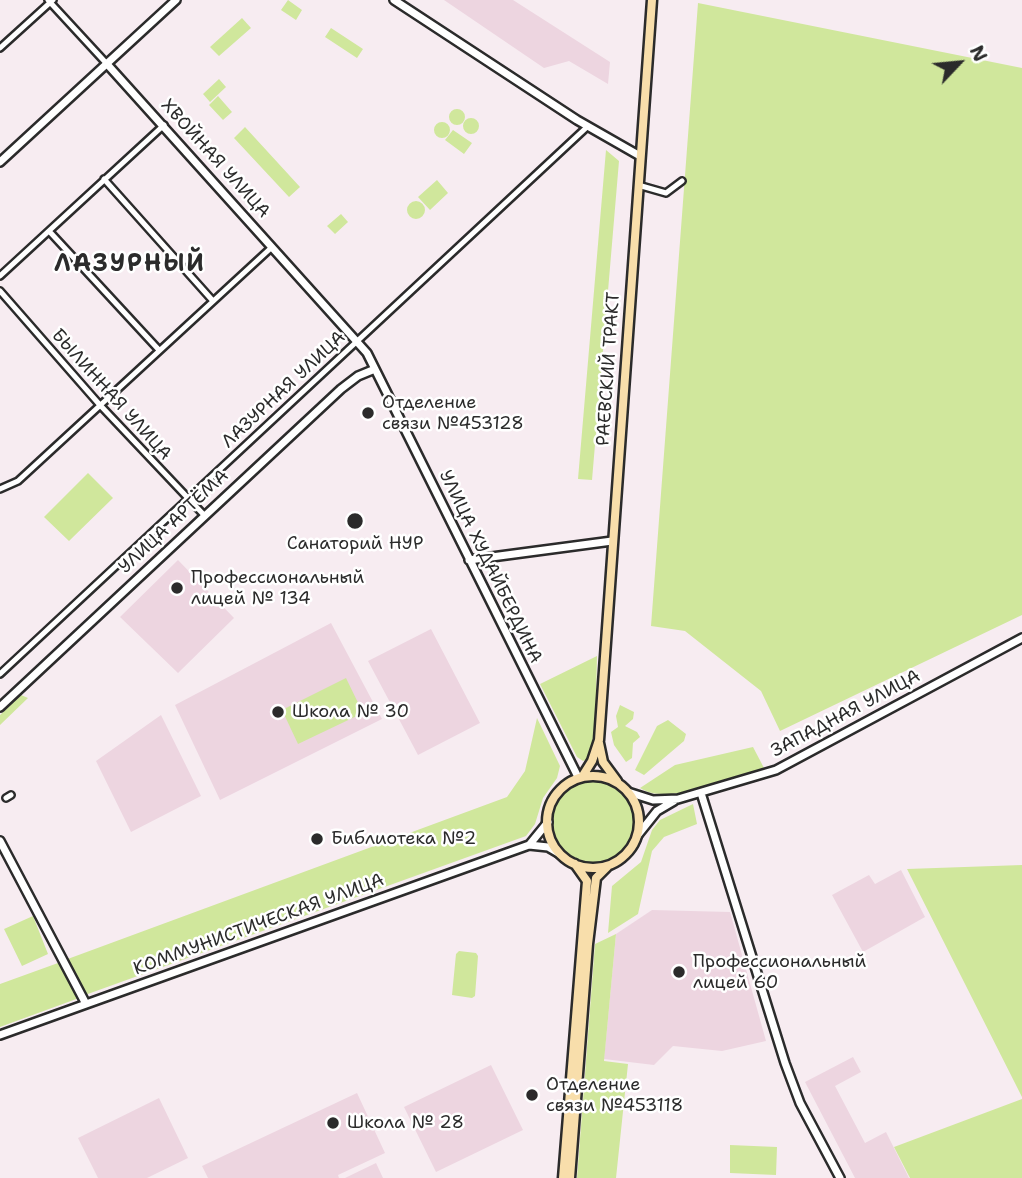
<!DOCTYPE html>
<html>
<head>
<meta charset="utf-8">
<style>
  body { margin:0 }
  #map { position:relative; width:1022px; height:1178px; overflow:hidden; background:#f7ecf1; font-family:"Shantell Sans",sans-serif }
  canvas { display:block }
  .north { position:absolute; left:924px; top:28px; width:70px; height:70px; -webkit-text-stroke:5px #fff; paint-order:stroke; rotate:64deg; font-size:19px; font-weight:700; line-height:28px; text-align:center; color:#2b2b2b }
  .north::after { content:''; display:block; margin:auto; width:24px; height:32px; background:#2b2b2b; clip-path:polygon(50% 0,100% 100%,50% 72%,0 100%) }
</style>
</head>
<body>
<div id="map">
<canvas width="1022" height="1178"></canvas>
<div class="north">N</div>
</div>
<script>
const c = document.querySelector('canvas').getContext('2d');
c.lineJoin = 'round';
function paint(path, color) { c.fillStyle = color; c.fill(path, 'evenodd'); }
function trace(path, color, width, dash) { c.strokeStyle = color; c.lineWidth = width; c.lineCap = dash ? 'butt' : 'round'; c.setLineDash(dash || []); c.stroke(path); }
function label(font, color, halo, rows, align = 'center') {
  c.font = font + ' "Shantell Sans",sans-serif'; c.lineWidth = 5; c.setLineDash([]); c.textBaseline = 'middle'; c.strokeStyle = halo; c.fillStyle = color; for (const [text, x, y, turn = 0] of rows) {
    c.save(); c.translate(x, y); c.rotate((+turn || 0) * Math.PI / 180); c.textAlign = isNaN(turn) ? turn : align; if (halo) c.strokeText(text, 0, 0); c.fillText(text, 0, 0); c.restore();
  }
}
paint(new Path2D(`
  M444 0H513L610 62 608 84 569 61 544 68Z
  M178 560 234 618 178 673 120 617Z
  M331 623 382 719 220 800 175 705Z
  M431 629 480 723 418 755 368 661Z
  M161 715 201 796 131 832 96 761Z
  M901 870 925 917 863 952 832 895 869 875 875 884Z
  M652 910 730 912 766 1041 722 1051 673 1046 654 1065 604 1059 616 934Z
  M853 1057 861 1072 835 1086 865 1143 886 1132 909 1178H855L805 1082Z
  M491 1065 523 1130 436 1172 404 1107Z
  M357 1093 385 1153 338 1175 339 1178H208L202 1166Z
  M159 1098 188 1158 147 1178H98L78 1138Z
  M376 1163 383 1178H345Z`), '#edd5e0');
paint(new Path2D(`
  M288 0 302 10 296 20 281 10Z
  M698 3 1022 68V615L780 731 761 691 685 631 651 626Z
  M242 18 251 28 219 56 210 47Z
  M331 28 363 49 357 58 325 37Z
  M219 79 226 87 210 102 203 94Z
  M218 96 232 112 223 120 209 105Z
  M449 117a8 8 0 1 1 16 0a8 8 0 1 1-16 0Z
  M463 126a8 8 0 1 1 16 0a8 8 0 1 1-16 0Z
  M434 130a8 8 0 1 1 16 0a8 8 0 1 1-16 0Z
  M245 127 300 187 289 197 234 138Z
  M453 130 472 143 464 154 445 140Z
  M606 150 619 161 592 480 578 479Z
  M437 180 448 193 430 210 418 197Z
  M407 210a9 9 0 1 1 18 0a9 9 0 1 1-18 0Z
  M341 214 348 222 335 234 327 226Z
  M88 473 113 498 69 541 44 517Z
  M597 656 595 741 590 758 583 761 577 757 540 684Z
  M346 678 363 713 298 744 282 710Z
  M21 695 28 698 0 725V715Z
  M620 705 634 712 633 719 625 726 637 732 640 737 633 743 632 758 626 762 614 745 611 732 618 727 616 716Z
  M537 718 560 766 557 778 543 798 535 824 526 836 85 995 65 960 507 797 525 771Z
  M668 720 686 734 684 741 644 775 635 770 657 726Z
  M753 747 764 768C732 777 669 807 640 788L675 765Z
  M553 822a41 41 0 1 1 82 0a41 41 0 1 1-82 0Z
  M693 804 697 824 664 837 652 851 638 914 608 933 612 886 641 862 652 830 660 820Z
  M1022 865V1097L907 869Z
  M33 916 48 954 22 966 4 929Z
  M616 934 604 1061 628 1064 616 1178H577L595 944Z
  M459 951 476 953 478 956 475 996 472 998 452 995 456 954Z
  M58 963 79 998 0 1027V984Z
  M1022 1099V1178H910L894 1147Z
  M730 1145 777 1147 776 1175 730 1173Z`), '#d0e79c');
const street = new Path2D(`
  M48 0 107 64
  M0 48 53 0
  M104 179 213 301
  M638 185 666 193 682 181
  M49 231 159 350
  M0 276 164 125
  M0 291 99 404 204 515
  M0 489 18 481 272 247
  M0 674 587 127
  M6 798 11 795`);
const secondary = new Path2D(`
  M394 0 577 120 640 156
  M107 64 367 353 578 777
  M0 162 176 0
  M469 560 612 541
  M0 707 341 389 358 376 375 369
  M628 792 653 800 678 799 776 770 1022 638
  M701 793 785 1063 800 1103 840 1178
  M637 836 657 811 674 801
  M0 841 86 1004
  M530 844 548 822
  M0 1035 529 845 548 847 560 854`);
const primary = new Path2D(`
  M599 743 603 762 617 781
  M547 822a46 46 0 1 1 92 0a46 46 0 1 1-92 0Z
  M582 777 592 761 599 740 652 0
  M563 1178 587 881 575 864
  M570 1178 588 944 596 878 607 867`);
trace(street, '#2b2b2b', 10);
trace(secondary, '#2b2b2b', 12);
trace(primary, '#2b2b2b', 13);
trace(street, '#fff', 5);
trace(secondary, '#fff', 7);
trace(primary, '#f8deab', 8);
for (const [x, y, r, color] of [
  [368,413,7,"#2b2b2b"],
  [355,521,9,"#2b2b2b"],
  [177,588,7,"#2b2b2b"],
  [278,712,7,"#2b2b2b"],
  [317,839,7,"#2b2b2b"],
  [679,972,7,"#2b2b2b"],
  [532,1095,7,"#2b2b2b"],
  [333,1123,7,"#2b2b2b"]
]) { const dot = new Path2D(); dot.arc(x, y, r, 0, 2 * Math.PI); c.fillStyle = color; c.fill(dot); trace(dot, '#fff', 2.5); }
label('18px', '#2b2b2b', '#fff', [
  ["ХВОЙНАЯ УЛИЦА",215,159,48],
  ["РАЕВСКИЙ ТРАКТ",609,369,-86],
  ["ЛАЗУРНАЯ УЛИЦА",284,390,-43],
  ["БЫЛИННАЯ УЛИЦА",111,395,48],
  ["УЛИЦА АРТЁМА",174,522,-43],
  ["УЛИЦА ХУДАЙБЕРДИНА",490,567,64],
  ["ЗАПАДНАЯ УЛИЦА",846,714,-28],
  ["КОММУНИСТИЧЕСКАЯ УЛИЦА",259,925,-20]
]);
label('18px', '#2b2b2b', '#fff', [
  ["Отделение",382,403],
  ["связи №453128",382,424],
  ["Санаторий НУР",355,544,"center"],
  ["Профессиональный",191,578],
  ["лицей № 134",191,599],
  ["Школа № 30",292,712],
  ["Библиотека №2",331,839],
  ["Профессиональный",693,962],
  ["лицей 60",693,983],
  ["Отделение",546,1085],
  ["связи №453118",546,1106],
  ["Школа № 28",347,1123]
], 'left');
c.letterSpacing = '2px';
label('bold 24px', '#2b2b2b', '#fff', [
  ["ЛАЗУРНЫЙ",130,265]
]);
c.letterSpacing = '0px';
</script>
</body>
</html>
